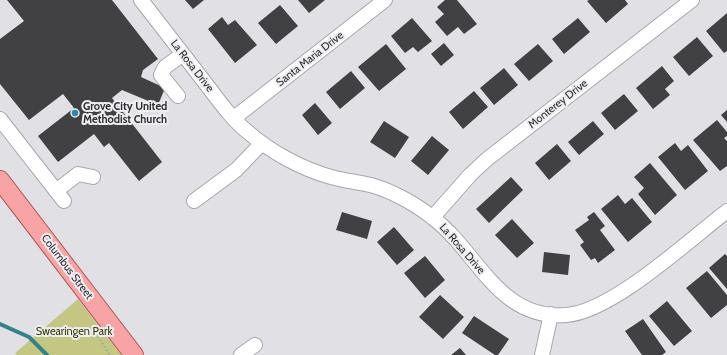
<!DOCTYPE html>
<html>
<head>
<meta charset="utf-8">
<style>
  body { margin:0 }
  canvas { display:block; background:#e1e1e5 }
</style>
</head>
<body>
<canvas width="727" height="355"></canvas>
<script>
const c = document.querySelector('canvas').getContext('2d');
c.lineJoin = 'round';
function paint(path, color) { c.fillStyle = color; c.fill(path, 'evenodd'); }
function trace(path, color, width, dash) { c.strokeStyle = color; c.lineWidth = width; c.lineCap = dash ? 'butt' : 'round'; c.setLineDash(dash || []); c.stroke(path); }
function label(font, color, halo, rows, align = 'center') {
  c.font = font + ' Cabin,sans-serif'; c.lineWidth = 4; c.setLineDash([]); c.textBaseline = 'middle'; c.strokeStyle = halo; c.fillStyle = color; for (const [text, x, y, turn = 0] of rows) {
    c.save(); c.translate(x, y); c.rotate((+turn || 0) * Math.PI / 180); c.textAlign = isNaN(turn) ? turn : align; if (halo) c.strokeText(text, 0, 0); c.fillText(text, 0, 0); c.restore();
  }
}
paint(new Path2D(`
  M78 299 121 355H17L15 353Z`), '#c3c782');
trace(new Path2D(`
  M0 324 29 337 47 355`), '#35838a', 4);
paint(new Path2D(`
  M7 0H112L158 59 143 70 141 77 165 88 158 105 122 90 112 98 162 162 139 181 109 143 104 147 94 134 58 162 38 136 74 108 63 94 29 120 0 84V39L24 21Z
  M185 0H204L193 9Z
  M298 0H325L309 13Z
  M445 0H457L477 24 464 34 458 27 447 36 435 22 444 14 437 7Z
  M589 0H625L628 4 606 23 587 1Z
  M280 5 298 26 276 44 258 23Z
  M727 13V51L724 53 706 31Z
  M222 17 228 25 235 20 257 45 235 63 208 29Z
  M412 18 432 41 418 52 413 47 405 53 391 36Z
  M578 18 590 32 564 54 552 39Z
  M697 37 713 56 689 76 673 57Z
  M444 43 454 55 441 66 431 54Z
  M386 44 406 69 379 91 358 67Z
  M538 44 553 61 529 81 514 64Z
  M662 66 674 81 665 89 670 95 653 109 636 88Z
  M504 68 518 85 494 105 480 88Z
  M351 71 365 88 340 109 326 92Z
  M474 91 488 107 463 129 449 112Z
  M624 94 638 111 615 130 601 113Z
  M315 103 332 123 318 135 302 115Z
  M727 110V122L721 115Z
  M717 120 727 132V136L724 138 727 141V166L720 171 693 140Z
  M384 121 409 137 395 158 370 142Z
  M593 121 604 134 579 155 568 142Z
  M432 136 449 150 428 175 411 161Z
  M675 143 681 151 688 145 708 171 685 190 658 157Z
  M557 144 571 161 549 180 535 163Z
  M650 163 677 195 655 215 638 194 644 188 634 177Z
  M511 177 523 190 489 223 476 209Z
  M618 195 625 204 632 198 652 222 628 242 601 209Z
  M342 212 372 221 367 239 336 230Z
  M594 212 605 226 600 230 615 250 598 263 595 258 591 260 580 245 584 242 575 230 589 220 587 217Z
  M512 219 534 243 517 258 495 235Z
  M394 227 414 250 397 265 377 242Z
  M544 252 570 255 568 275 542 272Z
  M725 254 727 256V289L709 268Z
  M425 256 445 280 425 298 404 273Z
  M707 271 727 295V305L711 318 686 288Z
  M440 295 464 317 443 339 419 317Z
  M667 301 692 331 674 346 649 316Z
  M474 316 509 339 498 355H495L462 333Z
  M643 319 666 352 662 355H642L625 331Z
  M460 348 466 355H451Z`), '#414144');
const minor = new Path2D(`
  M141 0C162 27 182 53 203 80 217 98 231 119 249 133 271 152 302 169 331 177 345 181 360 182 374 186 394 192 417 205 433 218 478 252 498 320 566 315 612 312 689 240 727 211
  M178 96 161 75 165 67 183 54
  M234 118 385 0
  M0 119 64 201
  M56 191 78 174 93 177
  M194 201 236 170 262 143
  M433 217 470 175 486 160 692 0
  M241 355 255 345
  M542 355 551 314`);
const major = new Path2D(`
  M0 180 134 355`);
trace(minor, '#a8a7ac', 16);
trace(major, '#af5455', 20);
trace(new Path2D(`
  M96 333 110 355`), '#9f9fa2', 2.5, [1, 3]);
trace(minor, '#fff', 14);
trace(major, '#f8a4a4', 18);
for (const [x, y, r, color] of [
  [75,113,4,"#2c87b4"]
]) { const dot = new Path2D(); dot.arc(x, y, r, 0, 2 * Math.PI); c.fillStyle = color; c.fill(dot); trace(dot, '#eeeef2', 1.5); }
label('11px', '#303032', '#eeeef2', [
  ["Santa Maria Drive",310,59,-38],
  ["La Rosa Drive",192,66,52],
  ["Monterey Drive",558,104,-38],
  ["La Rosa Drive",462,249,49],
  ["Columbus Street",67,267,53]
]);
label('bold 11px', '#303032', '#eeeef2', [
  ["Grove City United",83,107],
  ["Methodist Church",83,120]
], 'left');
label('11px', '#3a3b00', '#eeeef2', [
  ["Swearingen Park",74,332]
]);
</script>
</body>
</html>
